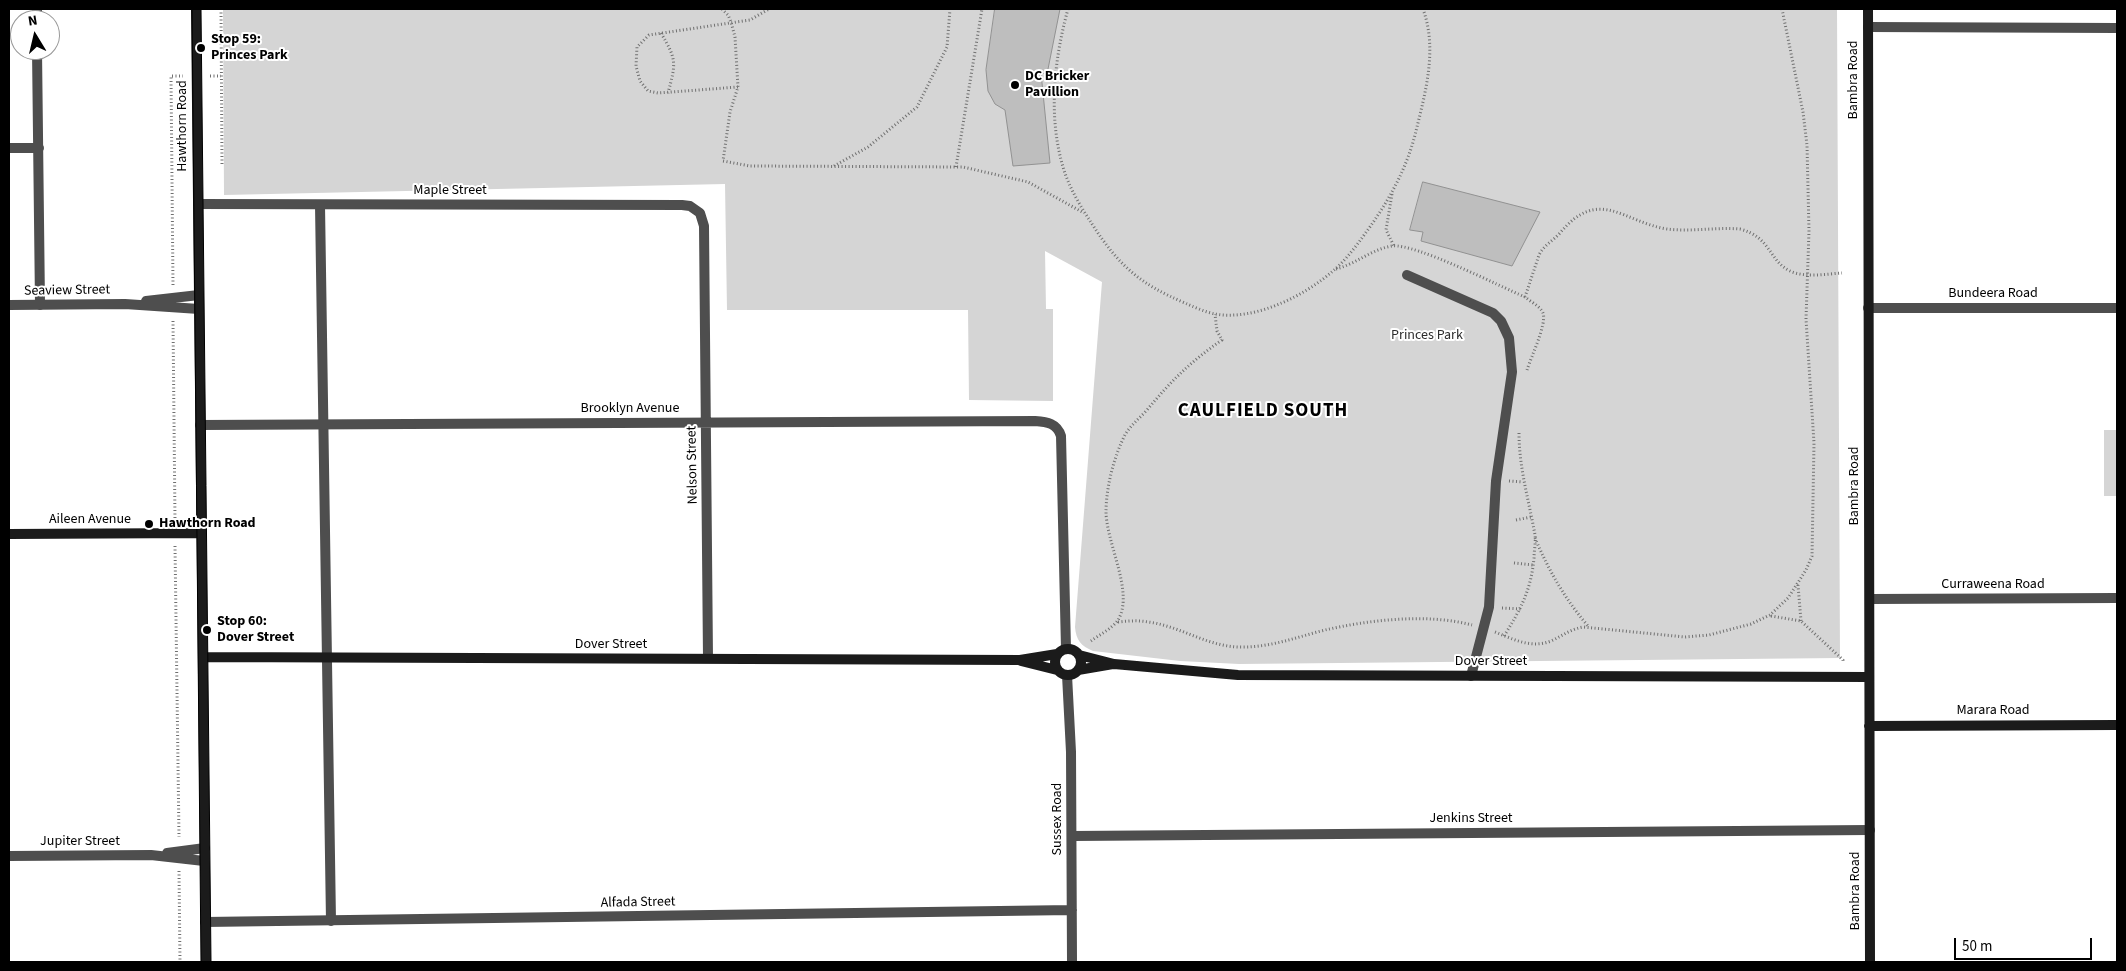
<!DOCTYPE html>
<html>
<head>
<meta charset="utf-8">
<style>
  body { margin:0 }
  #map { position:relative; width:2126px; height:971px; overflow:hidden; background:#fff; font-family:"Source Sans 3",sans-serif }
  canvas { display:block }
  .frame { position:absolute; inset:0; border:10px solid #000; pointer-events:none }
  .north { position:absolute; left:10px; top:10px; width:50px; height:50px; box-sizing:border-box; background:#fff; border:1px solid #999; border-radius:50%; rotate:351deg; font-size:14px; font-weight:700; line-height:20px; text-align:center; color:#000 }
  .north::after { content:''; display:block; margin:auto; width:18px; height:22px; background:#000; clip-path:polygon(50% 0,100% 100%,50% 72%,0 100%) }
  .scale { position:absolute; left:1954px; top:938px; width:138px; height:22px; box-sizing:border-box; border:2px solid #000; border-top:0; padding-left:6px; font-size:15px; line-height:18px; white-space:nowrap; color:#000; -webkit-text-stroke:4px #fff; paint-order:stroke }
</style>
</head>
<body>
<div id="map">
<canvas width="2126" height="971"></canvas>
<div class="frame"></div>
<div class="north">N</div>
<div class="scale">50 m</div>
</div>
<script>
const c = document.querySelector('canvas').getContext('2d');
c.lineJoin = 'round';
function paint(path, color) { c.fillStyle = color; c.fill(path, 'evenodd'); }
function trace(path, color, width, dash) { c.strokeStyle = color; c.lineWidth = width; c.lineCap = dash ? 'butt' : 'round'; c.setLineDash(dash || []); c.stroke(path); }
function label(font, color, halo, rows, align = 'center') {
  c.font = font + ' "Source Sans 3",sans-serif'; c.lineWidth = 4; c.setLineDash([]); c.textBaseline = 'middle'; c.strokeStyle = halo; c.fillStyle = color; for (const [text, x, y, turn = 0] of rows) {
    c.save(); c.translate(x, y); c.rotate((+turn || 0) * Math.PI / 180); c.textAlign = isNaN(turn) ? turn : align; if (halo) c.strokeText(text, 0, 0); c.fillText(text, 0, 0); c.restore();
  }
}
paint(new Path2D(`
  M223 9H1837L1840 658 1239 664 1180 661 1093 651C1081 646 1076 640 1075 627L1102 282 1045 251 1046 309H1053V401L969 400 968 310H727L725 184 224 195Z
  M2104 430H2117V496H2104Z`), '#d5d5d5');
const building = new Path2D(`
  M995 9H1060L1047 74 1041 73 1050 163 1013 166 1005 110 995 104 988 91 986 70Z
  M1423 182 1540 212 1512 266 1421 241 1423 232 1410 230Z`);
paint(building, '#bebebe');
trace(building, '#929292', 1);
trace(new Path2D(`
  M221 9 222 166
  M722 9 728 15 731 22 735 37 738 87 730 112 723 161 750 166 963 167 1028 182 1084 213
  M1068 9C1054 60 1048 116 1063 167 1069 188 1081 207 1092 224 1119 266 1140 284 1185 303 1194 307 1205 312 1215 314 1255 321 1304 296 1333 271 1346 260 1357 245 1367 231 1388 202 1406 170 1415 135 1425 94 1438 50 1423 9
  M661 33C677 60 676 63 668 93
  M210 76H221
  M738 87 658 93 648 91 640 81 636 66 637 47 649 35 750 20 769 9
  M834 166 868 147 917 107 947 47 950 9
  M956 167 982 9
  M1392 194 1386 230 1394 246
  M1336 269C1356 264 1372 249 1392 246 1415 243 1499 286 1525 297
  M173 285 171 76H183
  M173 321 175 520
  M1527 370C1531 357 1547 324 1543 313 1540 306 1531 302 1525 297L1539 255C1544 245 1553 241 1560 233 1599 186 1623 222 1667 229 1691 232 1716 227 1740 229 1771 237 1769 261 1790 271 1805 278 1826 274 1842 273
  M1509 481 1523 482
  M1516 520 1531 517
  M1535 538C1549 571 1565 599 1588 626
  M175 546 179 837
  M1514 563 1533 565
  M1798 585 1801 621
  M1502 608 1521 609
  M1771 616 1801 621 1843 660V663
  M1118 622C1128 621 1138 620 1148 622 1181 626 1209 648 1243 647 1272 647 1297 637 1325 630 1369 620 1427 613 1472 625
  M1495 632C1513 639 1531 649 1551 641 1562 636 1571 629 1583 627L1685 637 1709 635 1751 624 1770 615 1788 598 1806 570 1812 556 1814 443 1806 319 1809 231 1807 145 1803 112 1782 9
  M1504 636C1521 609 1531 590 1534 558 1534 551 1536 542 1535 535 1529 501 1519 468 1519 433
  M1091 641C1099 635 1113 628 1118 620 1135 592 1105 542 1106 509 1107 485 1113 461 1123 439 1128 427 1138 420 1147 410 1171 381 1190 362 1222 340L1217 331 1215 314
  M179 871 180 962`), '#707070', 3, [1, 2.5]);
trace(new Path2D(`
  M37 9V20
  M37 50 40 305
  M9 148H39
  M320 205 331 921
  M1407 275 1493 313 1501 321 1509 338 1512 372 1496 481 1489 607 1471 676`), '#4e4e4e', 10);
trace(new Path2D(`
  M1868 27 2117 28
  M198 204 682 205 690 206 700 213 704 226 708 658
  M146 301 199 295
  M9 305 125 304 199 309
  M1868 308H2117
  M200 425 1035 421C1047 422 1057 423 1061 436L1066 649
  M1870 599 2117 598
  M1067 675 1071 752 1072 962
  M1073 836 1870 830
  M167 853 205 848
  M9 856 151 855 204 861
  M205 922 1072 910`), '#4e4e4e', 10);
trace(new Path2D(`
  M196 9 206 962
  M1868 9 1870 962
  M9 534 201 533
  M1055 662a13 13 0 1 1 26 0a13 13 0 1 1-26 0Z
  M1079 655 1114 664 1238 675 1869 677
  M203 657 1020 660 1057 654
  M1021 661 1057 670
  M1078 670 1113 664
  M1869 726 2117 725`), '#1b1b1b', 10);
trace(new Path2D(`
  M192 9 201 962
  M201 9 211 962`), '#000', 1);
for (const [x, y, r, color] of [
  [201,48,5,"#000"],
  [1015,85,5,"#000"],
  [149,524,5,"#000"],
  [207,630,5,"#000"]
]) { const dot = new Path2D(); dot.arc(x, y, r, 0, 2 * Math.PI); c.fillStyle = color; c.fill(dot); trace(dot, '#fff', 2); }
label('bold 14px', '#000', '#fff', [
  ["Stop 59:",211,40],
  ["Princes Park",211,56],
  ["DC Bricker",1025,77],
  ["Pavillion",1025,93],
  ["Hawthorn Road",159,524],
  ["Stop 60:",217,622],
  ["Dover Street",217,638]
], 'left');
label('14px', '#000', '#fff', [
  ["Bambra Road",1854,80,-90],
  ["Hawthorn Road",183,126,-90],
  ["Maple Street",450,191],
  ["Seaview Street",67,291,-1],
  ["Bundeera Road",1993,294],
  ["Brooklyn Avenue",630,409],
  ["Nelson Street",693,465,-91],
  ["Bambra Road",1855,486,-90],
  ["Aileen Avenue",90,520],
  ["Curraweena Road",1993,585],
  ["Dover Street",611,645],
  ["Dover Street",1491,662],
  ["Marara Road",1993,711],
  ["Sussex Road",1058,819,-90],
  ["Jenkins Street",1471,819],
  ["Jupiter Street",80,842],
  ["Bambra Road",1856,891,-90],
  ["Alfada Street",638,903,-1]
]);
label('14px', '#2c2c2c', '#fff', [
  ["Princes Park",1427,336]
]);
c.letterSpacing = '1px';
label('bold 19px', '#000', '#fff', [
  ["CAULFIELD SOUTH",1263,412]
]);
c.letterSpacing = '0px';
</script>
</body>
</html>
